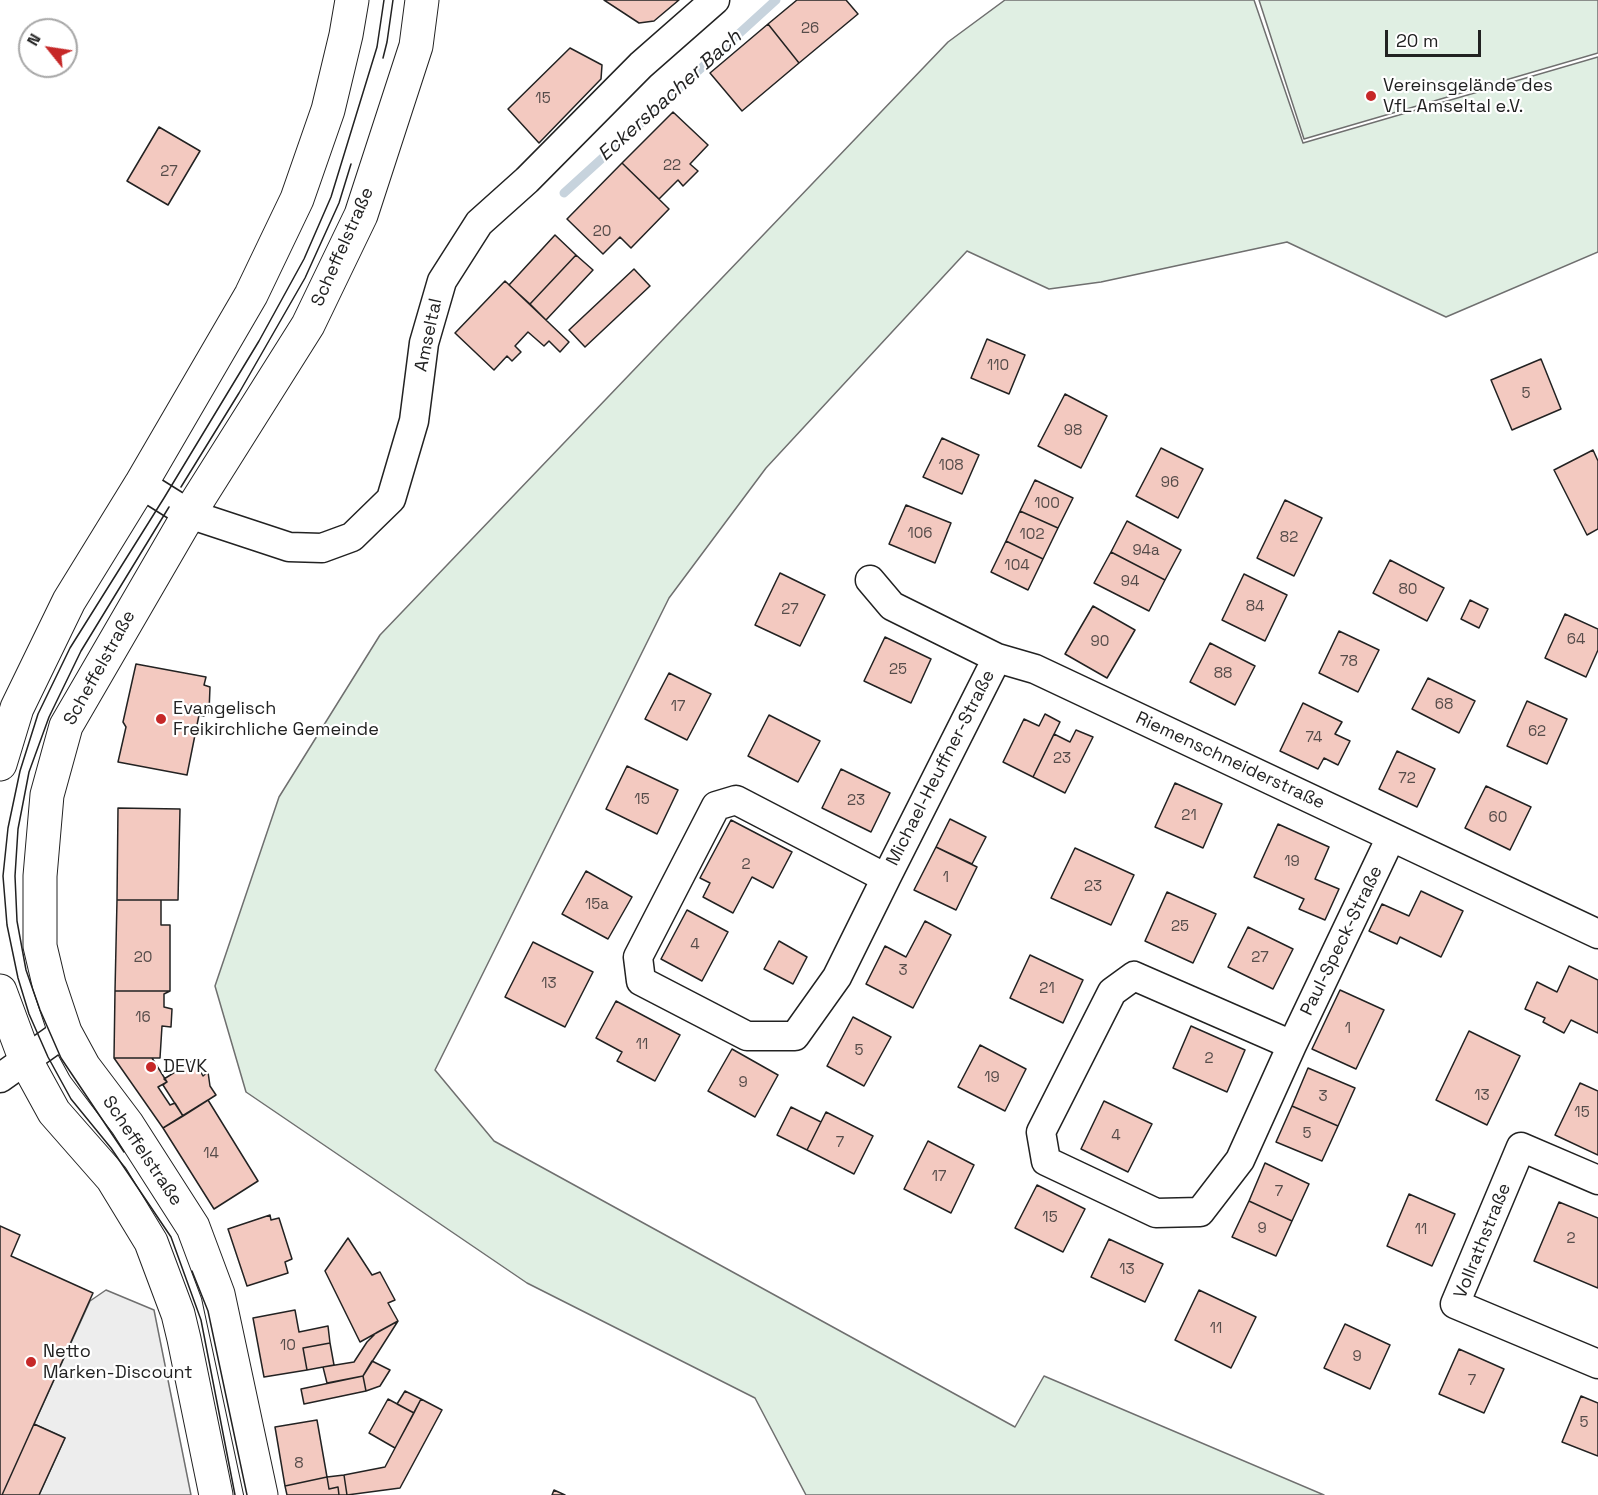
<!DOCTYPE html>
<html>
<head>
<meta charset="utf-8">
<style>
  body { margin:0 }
  #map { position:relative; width:1598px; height:1495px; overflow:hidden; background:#fff; font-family:"Space Grotesk",sans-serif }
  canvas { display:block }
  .north { position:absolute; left:18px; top:18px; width:60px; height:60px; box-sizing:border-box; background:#fff; border:2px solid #a7a7a7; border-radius:50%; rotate:300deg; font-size:16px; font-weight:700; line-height:24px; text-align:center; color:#222 }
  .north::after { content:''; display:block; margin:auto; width:21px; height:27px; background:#c62828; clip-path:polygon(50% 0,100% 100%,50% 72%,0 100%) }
  .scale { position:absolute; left:1385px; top:30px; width:96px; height:27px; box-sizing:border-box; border:3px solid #222; border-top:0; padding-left:8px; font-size:18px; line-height:21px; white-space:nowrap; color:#222; -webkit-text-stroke:4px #fff; paint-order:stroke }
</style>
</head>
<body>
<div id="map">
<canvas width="1598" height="1495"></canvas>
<div class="north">N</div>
<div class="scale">20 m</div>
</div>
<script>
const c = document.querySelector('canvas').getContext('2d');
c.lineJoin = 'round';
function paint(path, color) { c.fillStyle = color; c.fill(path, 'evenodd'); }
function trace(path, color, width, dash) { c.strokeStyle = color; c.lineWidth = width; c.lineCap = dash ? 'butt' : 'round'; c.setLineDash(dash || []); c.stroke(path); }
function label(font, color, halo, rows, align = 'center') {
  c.font = font + ' "Space Grotesk",sans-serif'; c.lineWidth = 4.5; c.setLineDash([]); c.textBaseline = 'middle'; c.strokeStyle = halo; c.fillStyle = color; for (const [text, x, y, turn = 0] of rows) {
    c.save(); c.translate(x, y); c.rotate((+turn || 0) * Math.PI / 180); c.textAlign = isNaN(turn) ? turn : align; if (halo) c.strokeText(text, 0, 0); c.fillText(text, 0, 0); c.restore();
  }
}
const green = new Path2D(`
  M1005 0H1254L1303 143 1598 57V252L1446 317 1287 242 1101 282 1049 289 967 251 766 468 669 598 435 1070 494 1141 1015 1427 1044 1376 1324 1495H806L755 1398 527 1283 246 1092 215 986 279 797 380 635 948 42Z
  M1259 0H1598V53L1304 139Z`);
paint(green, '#e0efe3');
trace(green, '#6f6f6f', 1.5);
const parking = new Path2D(`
  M106 1290 154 1310 191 1495H39L65 1438 34 1424 90 1301Z`);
paint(parking, '#ededed');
trace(parking, '#6f6f6f', 1.5);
trace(new Path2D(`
  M564 193 776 0`), '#c7d3dd', 9);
const building = new Path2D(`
  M604 0H679L654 21 639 23Z
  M797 0H846L858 14 799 63 768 24Z
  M768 24 799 63 742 111 710 73Z
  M570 48 602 65 601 79 539 143 508 109Z
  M673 112 708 145 690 164 698 171 683 186 678 180 659 199 622 163Z
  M159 127 200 151 168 205 127 181Z
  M622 163 669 209 631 248 620 237 603 254 567 219Z
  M555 235 576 255 530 304 509 285Z
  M576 255 593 270 546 320 530 304Z
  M634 269 650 286 585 347 569 330Z
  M505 281 569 342 560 352 549 341 544 346 528 332 515 346 521 352 512 361 507 356 494 370 455 333Z
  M987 339 1025 355 1009 394 971 378Z
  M1541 359 1561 409 1512 430 1491 380Z
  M1065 394 1107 416 1081 468 1038 446Z
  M942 438 979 455 962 494 923 477Z
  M1161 448 1203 469 1178 518 1136 496Z
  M1593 450 1598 461V529L1587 535 1554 470Z
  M1035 480 1073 498 1058 528 1020 511Z
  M1285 500 1322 518 1294 576 1257 558Z
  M906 505 951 523 935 563 889 544Z
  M1020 511 1058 528 1043 559 1006 541Z
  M1127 521 1181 550 1165 580 1111 552Z
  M1006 541 1043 559 1028 590 991 572Z
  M1111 552 1165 580 1149 611 1094 583Z
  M1390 560 1444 588 1427 621 1373 593Z
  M780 573 825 595 800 646 755 625Z
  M1244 574 1287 595 1265 641 1222 620Z
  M1470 600 1488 609 1479 628 1461 619Z
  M1093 606 1135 630 1107 678 1065 654Z
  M1565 614 1598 629V650L1586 677 1545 658Z
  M1339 631 1379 650 1358 692 1319 673Z
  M885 637 931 659 911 703 864 681Z
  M1210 643 1255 666 1235 705 1190 682Z
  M136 664 206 677 204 685 210 687 209 712 204 716 199 715 187 775 118 762 126 727 123 722Z
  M669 673 711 694 687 740 645 719Z
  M1428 678 1475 701 1459 733 1412 709Z
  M1527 701 1567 719 1547 764 1507 746Z
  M1303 703 1342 722 1335 734 1350 741 1338 765 1324 758 1318 769 1280 751Z
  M1045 714 1060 722 1033 777 1003 762 1024 719 1039 726Z
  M769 715 820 741 798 782 748 756Z
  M1076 730 1093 737 1065 793 1033 777 1054 734 1070 742Z
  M1397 751 1435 769 1417 807 1379 789Z
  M627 766 678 790 657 834 606 809Z
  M841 769 890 793 871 832 822 808Z
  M1175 783 1222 804 1203 848 1155 827Z
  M1486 786 1531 807 1510 850 1465 828Z
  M118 808 180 809 178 900H117Z
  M950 819 986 837 972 864 936 847Z
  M731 820 792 852 773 888 752 877 733 913 703 897 710 883 700 878Z
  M1278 824 1329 847 1315 879 1339 889 1325 920 1299 909 1304 899 1254 877Z
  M936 847 977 867 956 910 914 890Z
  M1075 848 1134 875 1111 925 1051 898Z
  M586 871 632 897 608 939 562 914Z
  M1421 891 1463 911 1441 957 1400 937 1397 944 1369 931 1382 904 1409 916Z
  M1167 892 1216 914 1193 963 1145 941Z
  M117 900H161V925H170V991H115Z
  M687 910 728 932 702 981 661 959Z
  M925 921 951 935 913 1008 866 984 885 946 906 957Z
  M1248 927 1293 949 1273 989 1228 967Z
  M779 941 807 957 793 984 764 969Z
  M533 942 593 972 565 1027 505 997Z
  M1030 955 1083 980 1063 1023 1010 998Z
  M1569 966 1598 980V1033L1571 1020 1564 1033 1543 1022 1545 1018 1525 1009 1537 982 1557 992Z
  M1340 990 1384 1010 1356 1069 1312 1049Z
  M115 991H170L164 994V1007L172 1009 171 1027 162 1026 160 1058H114Z
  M616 1001 680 1035 655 1081 617 1061 622 1052 596 1038Z
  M853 1017 891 1037 864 1086 827 1066Z
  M1191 1026 1245 1050 1227 1092 1173 1068Z
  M1469 1031 1520 1056 1487 1125 1436 1100Z
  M980 1045 1026 1069 1005 1111 958 1087Z
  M732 1049 778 1075 755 1117 708 1091Z
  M114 1058H152L167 1082 158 1087 170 1105 175 1103 183 1116 163 1128Z
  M194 1060 203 1076 208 1072 210 1086 216 1095 183 1116 163 1085 167 1082 164 1079Z
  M1308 1068 1355 1088 1338 1126 1292 1106Z
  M1580 1083 1598 1091V1155L1555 1135Z
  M208 1100 258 1181 214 1209 163 1128Z
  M1104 1101 1152 1124 1128 1172 1081 1149Z
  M1292 1106 1338 1126 1322 1161 1276 1142Z
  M791 1107 821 1122 807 1150 777 1135Z
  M826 1112 873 1136 854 1174 807 1150Z
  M928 1141 974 1165 951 1213 904 1189Z
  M1265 1163 1309 1184 1292 1221 1249 1201Z
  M1037 1185 1085 1209 1063 1252 1015 1228Z
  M1409 1194 1455 1214 1432 1266 1387 1246Z
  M1249 1201 1292 1221 1276 1256 1232 1237Z
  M1559 1202 1598 1218V1288L1534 1261Z
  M270 1215 271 1220 279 1218 292 1259 285 1262 288 1273 247 1286 228 1229Z
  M0 1226 20 1235 11 1256 93 1293 2 1495H0Z
  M348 1238 372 1275 380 1272 395 1300 388 1303 398 1321 360 1342 325 1271Z
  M1109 1239 1163 1264 1145 1302 1091 1277Z
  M1199 1290 1256 1317 1231 1368 1175 1340Z
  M295 1310 299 1332 328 1326 330 1343 303 1348 307 1370 264 1377 253 1318Z
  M398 1321 363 1376 327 1383 323 1367 354 1362 367 1342 376 1333Z
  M1345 1324 1390 1345 1370 1389 1324 1368Z
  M330 1343 334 1365 307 1370 303 1348Z
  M1459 1349 1504 1369 1484 1413 1439 1394Z
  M372 1361 390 1370 380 1386 366 1391 363 1376Z
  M363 1376 366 1391 304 1404 301 1389Z
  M405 1391 421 1399 414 1413 397 1404Z
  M1581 1396 1598 1403V1456L1562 1442Z
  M388 1399 414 1413 395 1448 369 1433Z
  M421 1399 442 1410 400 1488 347 1495 344 1475 385 1467Z
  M317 1420 327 1477 285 1486 275 1427Z
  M34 1424 65 1438 39 1495H2Z
  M344 1475 347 1495H339L338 1487 329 1489 327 1477Z
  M327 1477 329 1489 338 1487 339 1495H287L285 1486Z
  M554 1490 565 1495H552Z`);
paint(building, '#f3c9c0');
trace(building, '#222', 1.5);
const street = new Path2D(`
  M141 484 189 514 289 547 322 548 352 537 391 499 414 421 424 343 442 281 479 223 527 180 641 65 715 0
  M870 580 892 606 997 658 1035 669 1598 934
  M886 878 837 977 795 1036H747L641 981 638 957 716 806 736 800 886 878 997 658
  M1292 1045 1240 1160 1200 1212 1156 1213 1046 1161 1041 1132 1112 992 1134 976 1292 1045 1391 837
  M0 1078 65 1032
  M1598 1180 1521 1147 1455 1304 1598 1364`);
const secondary = new Path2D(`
  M0 764 17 708 69 601 141 484 251 295 297 199 328 110 346 35 352 0
  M0 991 26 1061 54 1112 112 1178 151 1242 178 1314 184 1339 216 1495
  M261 1495 218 1294 193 1227 127 1124 84 1067 65 1032 49 984 40 946V876L47 795 66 726 189 514 308 325 361 215 416 46 422 0`);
trace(street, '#222', 31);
trace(secondary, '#222', 35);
trace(street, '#fff', 28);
trace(secondary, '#fff', 33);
trace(new Path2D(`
  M383 58 387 42 393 0
  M181 487 239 393 305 278 339 203 351 164
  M124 1152 61 1058 40 1010 26 970 17 921 15 876 18 829 29 772 49 717 81 651 169 507
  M192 1271 208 1311 247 1495
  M235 1495 201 1320 171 1237 111 1148 71 1099 48 1057 29 1014 18 978 7 925 3 876 8 828 20 771 38 714 70 648 164 498 259 341 304 259 331 197 377 47 384 0`), '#222', 1.5);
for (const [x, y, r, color] of [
  [1371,96,6,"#c62828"],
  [161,719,6,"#c62828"],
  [151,1067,6,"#c62828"],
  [31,1362,6,"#c62828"]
]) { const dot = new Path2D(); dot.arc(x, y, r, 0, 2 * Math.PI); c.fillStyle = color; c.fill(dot); trace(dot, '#fff', 2); }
label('15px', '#564c4a', null, [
  ["26",810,29],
  ["15",543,99],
  ["22",672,166],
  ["27",169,172],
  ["20",602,232],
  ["110",998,366],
  ["5",1526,394],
  ["98",1073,431],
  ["108",951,466],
  ["96",1170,483],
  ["100",1047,504],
  ["106",920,534],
  ["102",1032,535],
  ["82",1289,538],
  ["94a",1146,551],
  ["104",1017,566],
  ["94",1130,582],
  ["80",1408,590],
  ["84",1255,607],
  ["27",790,610],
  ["64",1576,640],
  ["90",1100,642],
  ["78",1349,662],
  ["25",898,670],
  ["88",1223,674],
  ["68",1444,705],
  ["17",678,707],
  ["62",1537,732],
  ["74",1314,738],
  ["23",1062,759],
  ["72",1407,779],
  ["15",642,800],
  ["23",856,801],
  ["21",1189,816],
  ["60",1498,818],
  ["19",1292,862],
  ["2",746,865],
  ["1",946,878],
  ["23",1093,887],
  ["15a",597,905],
  ["25",1180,927],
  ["4",695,945],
  ["20",143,958],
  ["27",1260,958],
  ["3",903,971],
  ["13",549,984],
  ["21",1047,989],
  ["16",143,1018],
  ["1",1348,1029],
  ["11",642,1045],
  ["5",859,1051],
  ["2",1209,1059],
  ["19",992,1078],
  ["9",743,1083],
  ["13",1482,1096],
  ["3",1323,1097],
  ["15",1582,1113],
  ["5",1307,1134],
  ["4",1116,1136],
  ["7",840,1143],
  ["14",211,1154],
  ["17",939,1177],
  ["7",1279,1192],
  ["15",1050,1218],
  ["9",1262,1229],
  ["11",1421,1230],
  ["2",1571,1239],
  ["13",1127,1270],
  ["11",1216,1329],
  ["10",288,1346],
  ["9",1357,1357],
  ["7",1472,1381],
  ["5",1584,1423],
  ["8",299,1464]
]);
label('18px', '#222', '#fff', [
  ["Vereinsgelände des",1383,86],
  ["VfL Amseltal e.V.",1383,107],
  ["Evangelisch",173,709],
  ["Freikirchliche Gemeinde",173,730],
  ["DEVK",163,1067],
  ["Netto",43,1352],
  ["Marken-Discount",43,1373]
], 'left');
label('18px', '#222', '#fff', [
  ["Scheffelstraße",343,247,-66],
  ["Amseltal",429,335,-78],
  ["Scheffelstraße",100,668,-61],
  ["Riemenschneiderstraße",1230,761,25],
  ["Michael-Heuffner-Straße",941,768,-63],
  ["Paul-Speck-Straße",1342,941,-64],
  ["Scheffelstraße",142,1151,56],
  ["Vollrathstraße",1483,1241,-68]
]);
label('italic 20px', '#222', '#fff', [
  ["Eckersbacher Bach",670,96,-42]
]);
</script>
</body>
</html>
